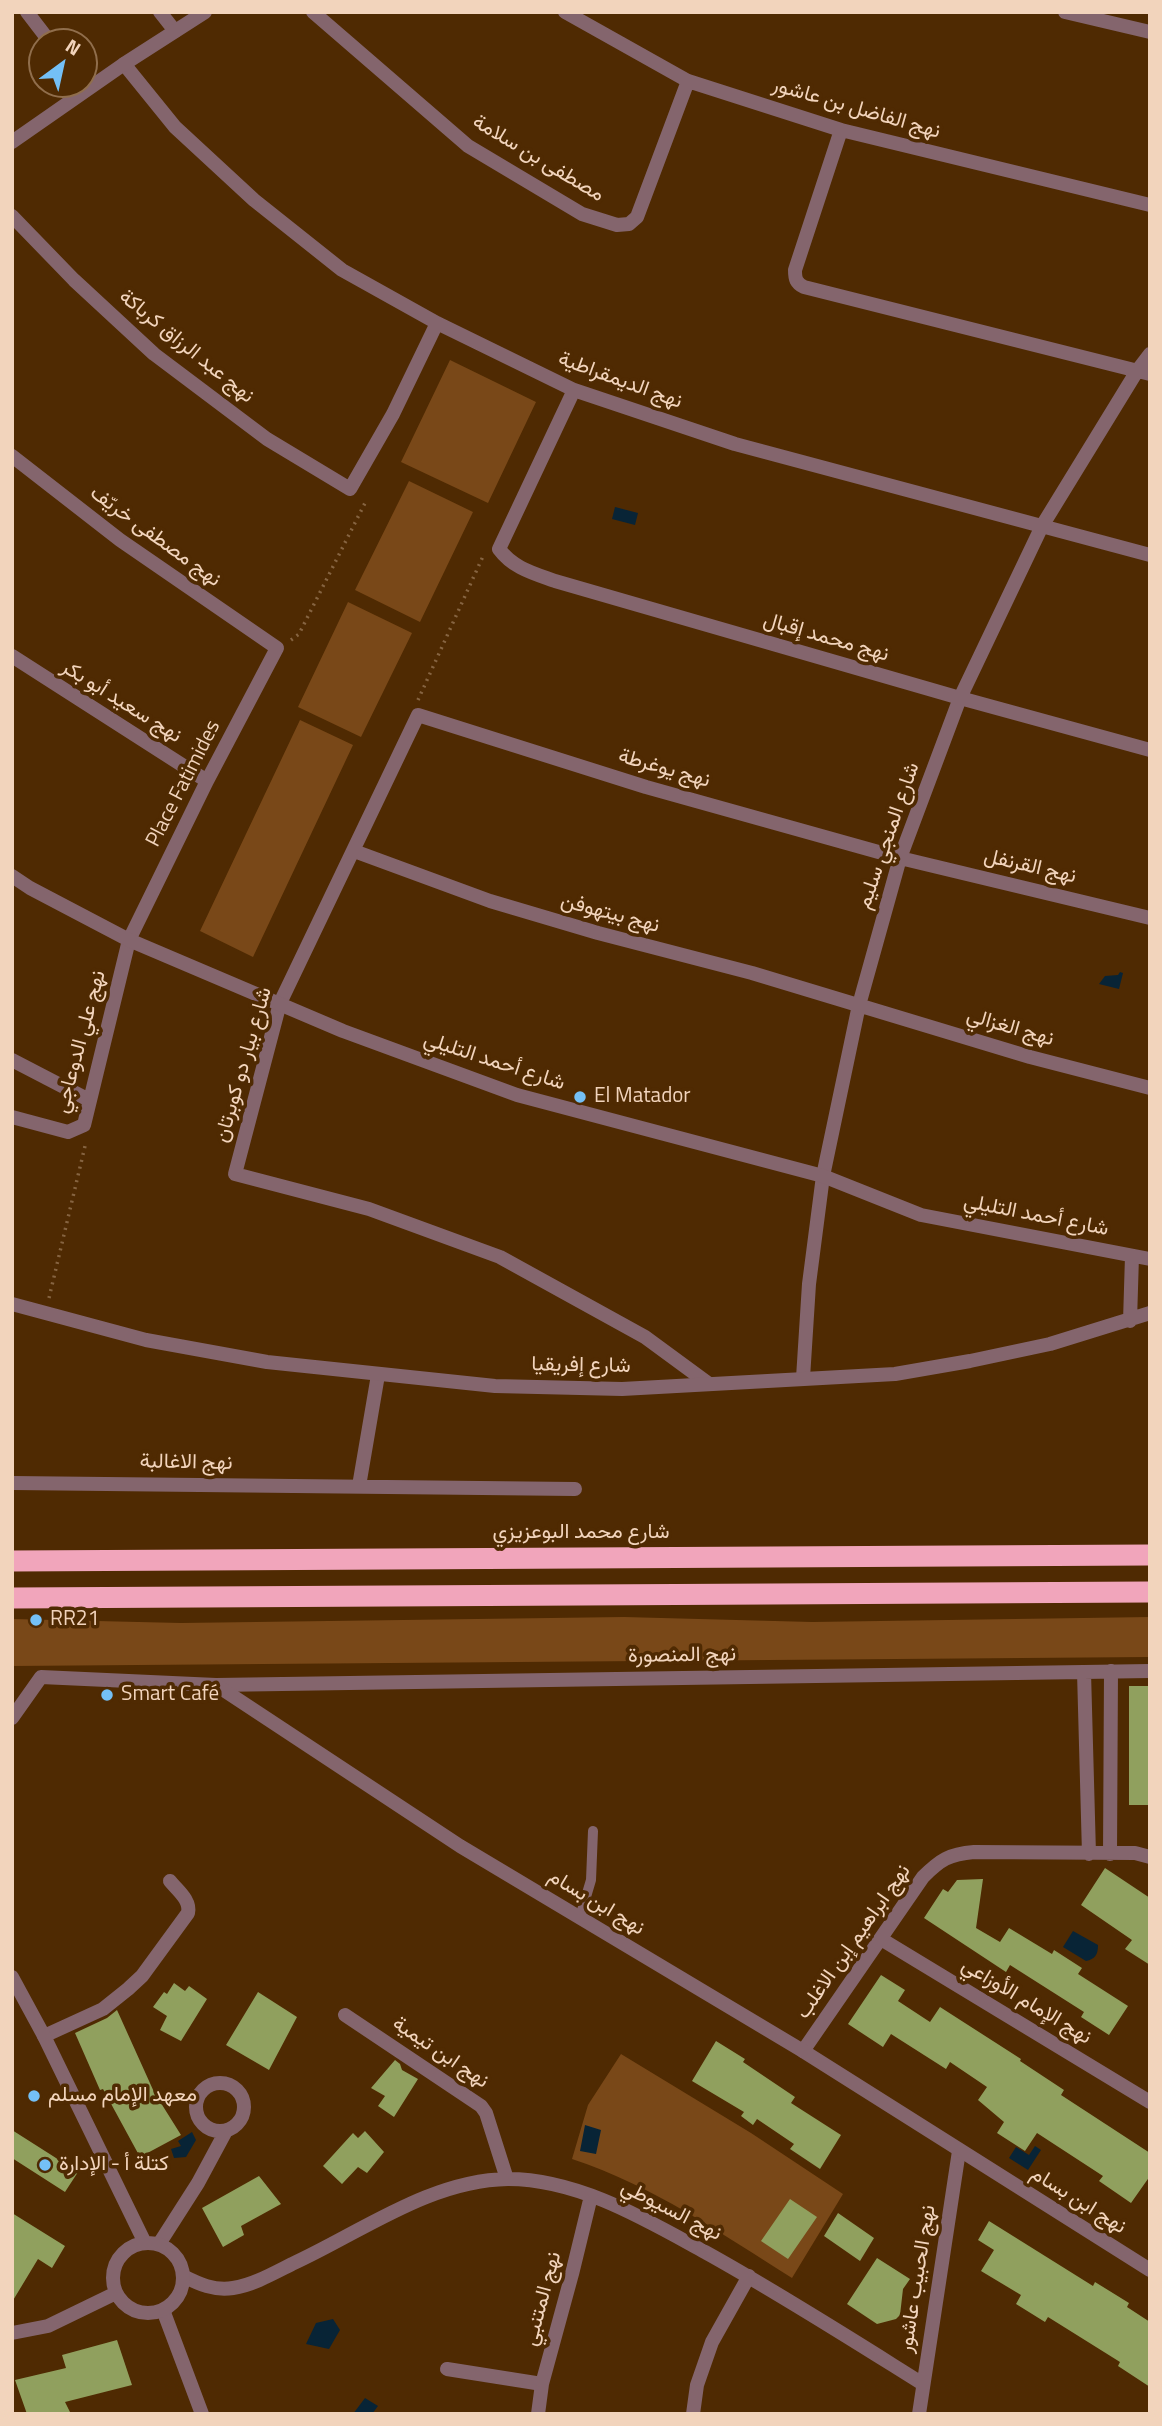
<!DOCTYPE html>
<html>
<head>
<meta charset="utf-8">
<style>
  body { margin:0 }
  #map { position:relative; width:1162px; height:2426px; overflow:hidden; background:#4f2a02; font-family:"Titillium Web",sans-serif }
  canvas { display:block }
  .frame { position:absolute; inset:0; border:14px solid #f2d4bc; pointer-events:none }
  .north { position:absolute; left:28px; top:28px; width:70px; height:70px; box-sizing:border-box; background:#4f2a02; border:2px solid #906e4c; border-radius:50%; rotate:33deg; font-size:19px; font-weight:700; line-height:28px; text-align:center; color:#f2d4bc }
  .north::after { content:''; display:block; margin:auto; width:24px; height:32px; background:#74c0f6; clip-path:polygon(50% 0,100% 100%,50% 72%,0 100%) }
</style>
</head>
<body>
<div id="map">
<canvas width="1162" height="2426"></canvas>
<div class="frame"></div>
<div class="north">N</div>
</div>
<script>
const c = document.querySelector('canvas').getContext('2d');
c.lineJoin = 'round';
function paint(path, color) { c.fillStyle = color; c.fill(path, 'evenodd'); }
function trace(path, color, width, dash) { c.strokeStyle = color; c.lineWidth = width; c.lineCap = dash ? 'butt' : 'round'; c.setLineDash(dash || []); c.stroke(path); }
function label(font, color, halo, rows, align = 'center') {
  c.font = font + ' "Titillium Web",Vazirmatn,sans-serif'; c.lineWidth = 7; c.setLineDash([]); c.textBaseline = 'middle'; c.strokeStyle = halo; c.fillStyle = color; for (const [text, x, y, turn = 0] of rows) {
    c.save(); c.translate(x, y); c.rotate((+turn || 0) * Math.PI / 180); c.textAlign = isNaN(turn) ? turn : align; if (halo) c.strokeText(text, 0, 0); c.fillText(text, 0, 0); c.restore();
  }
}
paint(new Path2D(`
  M450 360 536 402 488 503 401 462Z
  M409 481 473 512 420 622 355 590Z
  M348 602 412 633 361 737 298 707Z
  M300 720 353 745 253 957 200 931Z
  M624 1617 812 1622 1150 1617V1657L12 1666V1619L181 1623Z
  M621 2054 751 2133 843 2194 792 2278C720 2233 654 2186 572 2159L588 2105Z`), '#794818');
paint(new Path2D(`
  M615 507 638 513 635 525 612 519Z
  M1120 972 1123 973 1119 989 1099 984 1105 976 1118 975Z
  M1073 1931 1098 1945C1098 1955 1095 1959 1086 1961L1063 1947Z
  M585 2125 601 2130 596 2154 580 2151Z
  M192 2132 196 2140 186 2157 174 2158 171 2149 181 2146 178 2141Z
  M1035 2146 1041 2150 1028 2170 1009 2158 1016 2147 1029 2155Z
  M333 2319 340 2330 329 2349 306 2344 316 2323Z
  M365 2398 378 2406 372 2414H353Z`), '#082436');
paint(new Path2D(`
  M1129 1686H1150V1805H1129Z
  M1105 1868 1150 1898V1965L1125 1949 1132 1940 1081 1905Z
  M983 1879 976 1928 1000 1942 1009 1928 1052 1954 1054 1950 1082 1968 1078 1974 1128 2006 1109 2035 1081 2017 1084 2012 1010 1965 1006 1972 924 1918 943 1889 948 1892 957 1880Z
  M881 1975 905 1990 898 2001 930 2022 940 2007 1021 2059 1020 2061 1064 2090 1061 2095 1150 2153V2176L1131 2203 1099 2181 1103 2176 1037 2133 1025 2151 997 2133 1004 2122 978 2100 987 2087 950 2062 946 2069 891 2034 883 2047 848 2024Z
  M174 1983 185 1991 189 1986 207 1999 181 2041 160 2030 167 2016 153 2007 164 1992 167 1994Z
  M258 1992 297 2017 269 2070 226 2045Z
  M117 2010 154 2092 181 2135 140 2157 103 2089 100 2090 75 2033 107 2018Z
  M716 2041 745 2059 743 2062 795 2097 791 2103 841 2135 820 2169 790 2149 794 2144 757 2119 753 2125 741 2116 744 2112 692 2081Z
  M395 2060 400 2064 402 2070 418 2079 394 2117 378 2106 385 2096 371 2088Z
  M12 2130 78 2172 65 2192 12 2158Z
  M365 2131 384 2152 367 2173 358 2167 342 2184 323 2166 353 2133 358 2138Z
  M259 2176 281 2204 241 2226 244 2235 223 2247 202 2208Z
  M790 2199 817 2217 788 2259 761 2241Z
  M12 2213 65 2246 52 2268 38 2259 12 2302Z
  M838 2213 874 2238 860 2261 824 2236Z
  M989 2221 1093 2286 1095 2282 1129 2303 1127 2307 1150 2322V2387L1118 2366 1120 2362 1048 2317 1045 2322 1016 2304 1021 2295 981 2271 994 2250 978 2240Z
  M877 2258 910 2279 903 2289 900 2315 896 2319 877 2324 847 2304Z
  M117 2340 132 2385 65 2402 71 2414H27L15 2380 66 2368 62 2355Z`), '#90a05e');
trace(new Path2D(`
  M291 640 299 634 365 503 362 500
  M418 700 484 554
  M49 1298 86 1142`), '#866441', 3.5, [2, 5]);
trace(new Path2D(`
  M580 1917 591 1880 593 1831`), '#84656d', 10);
trace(new Path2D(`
  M27 12 50 42
  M160 12 175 31
  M313 12 468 146 582 214 617 225 629 224 637 217 688 81
  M565 12 688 81 841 130 1150 205
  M1065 12 1150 32
  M124 64 175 127 254 200 342 270 437 323 574 390 735 444 1150 555
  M841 130 795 270C795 279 796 283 804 287L1150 374
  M12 216 74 280 154 354 267 439 350 489 393 414 437 323
  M574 390 499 549C513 568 533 573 555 581L960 698 1150 750
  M12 456 120 540 277 648 207 781 129 940 84 1125 68 1132 12 1117
  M12 656 207 781
  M354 851 490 901 598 933 752 973 1030 1057 1150 1088
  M12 1060 89 1100
  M803 1378 809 1284 823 1176 859 1005 900 858 960 698 1042 526 1137 371 1150 354
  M709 1384 645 1337 500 1257 369 1209 235 1174 280 1003 418 715 646 787 900 858 1150 918
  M12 1483 575 1489
  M359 1486 378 1375
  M1084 1672 1089 1854
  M216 1685 1150 1671
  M1110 1854 1111 1671
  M881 1939 1150 2102
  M345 2015 481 2106 486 2113 507 2179
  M44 2036 103 2009 128 1989 142 1976 188 1913C191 1900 177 1890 170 1881
  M803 2051 923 1877C940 1860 949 1854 974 1852L1135 1853 1150 1857
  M196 2107a24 24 0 1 1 48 0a24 24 0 1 1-48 0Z
  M159 2244 198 2183 226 2131
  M183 2276C199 2284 214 2291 233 2288 253 2285 274 2273 292 2264 360 2233 430 2180 508 2179 578 2179 645 2219 705 2252 779 2293 851 2339 923 2384
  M163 2310 202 2414
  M447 2369 542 2384
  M538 2414 542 2384 572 2274 591 2196
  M693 2414 697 2385 712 2342 749 2276
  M919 2414 959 2151`), '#84656d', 14);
trace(new Path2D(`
  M12 142 124 64 205 12
  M12 876 30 888 129 940 343 1031 517 1095 823 1176 921 1215 1150 1259
  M12 1304 146 1340 267 1362 495 1386 622 1389 895 1374 970 1361 1050 1344 1150 1313
  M1130 1321 1132 1256
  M12 1718 41 1677 216 1685 460 1846 803 2051 1150 2270
  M12 1977 44 2036 145 2243
  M113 2278a35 35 0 1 1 70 0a35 35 0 1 1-70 0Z
  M12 2333 48 2326 116 2293`), '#84656d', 14);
trace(new Path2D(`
  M12 1561 1150 1555
  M12 1598 1150 1592`), '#f1a5bb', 21);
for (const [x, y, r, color] of [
  [580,1097,7,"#74c0f6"],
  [36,1620,7,"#74c0f6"],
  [107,1695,7,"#74c0f6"],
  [34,2096,7,"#74c0f6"],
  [45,2165,7,"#74c0f6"]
]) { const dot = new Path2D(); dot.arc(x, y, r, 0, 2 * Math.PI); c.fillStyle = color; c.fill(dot); trace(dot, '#4f2a02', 2.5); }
label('21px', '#f2d4bc', '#4f2a02', [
  ["نهج الفاضل بن عاشور",856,109,16],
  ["مصطفى بن سلامة",538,159,31],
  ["نهج عبد الرزاق كرباكة",186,347,39],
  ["نهج الديمقراطية",620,381,20],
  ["نهج مصطفى خريّف",155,537,36],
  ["نهج محمد إقبال",826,638,16],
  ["نهج سعيد أبو بكر",121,702,32],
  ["نهج يوغرطة",664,769,16],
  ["Place Fatimides",184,784,-63],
  ["شارع المنجي سليم",889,836,-71],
  ["نهج القرنفل",1030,867,13],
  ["نهج بيتهوفن",610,914,15],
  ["نهج الغزالي",1010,1028,16],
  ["نهج علي الدوعاجي",81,1042,-75],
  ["شارع أحمد التليلي",494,1062,18],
  ["شارع بيار دو كوبرتان",244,1065,-74],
  ["شارع أحمد التليلي",1036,1216,11],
  ["شارع إفريقيا",581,1366,1],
  ["نهج الاغالبة",186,1463,1],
  ["شارع محمد البوعزيزي",581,1533],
  ["نهج المنصورة",682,1656,-1],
  ["نهج ابن بسام",596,1903,31],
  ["نهج ابراهيم إبن الاغلب",854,1942,-55],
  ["نهج الإمام الأوزاعي",1026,2002,31],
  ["نهج ابن تيمية",440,2053,34],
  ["نهج ابن بسام",1078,2201,32],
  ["نهج السيوطي",671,2211,27],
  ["نهج الحبيب عاشور",918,2279,-81],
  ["نهج المتنبي",543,2299,-75]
]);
label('21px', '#f2d4bc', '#4f2a02', [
  ["El Matador",594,1097],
  ["RR21",50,1620],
  ["Smart Café",121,1695],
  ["معهد الإمام مسلم",48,2096],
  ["كتلة أ - الإدارة",59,2165]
], 'left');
</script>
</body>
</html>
